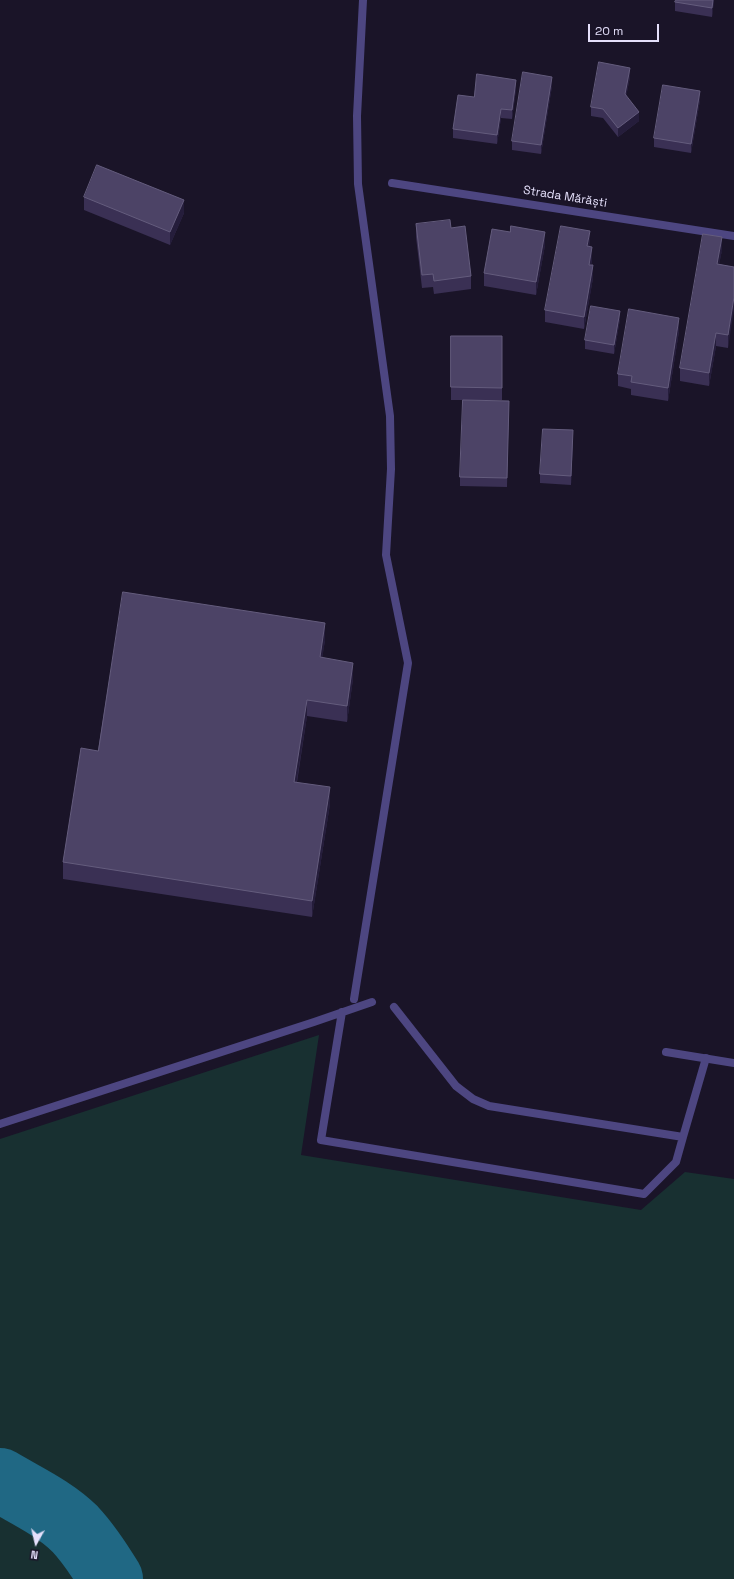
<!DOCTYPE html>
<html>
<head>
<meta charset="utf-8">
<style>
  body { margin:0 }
  #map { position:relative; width:734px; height:1579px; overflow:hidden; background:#1a1428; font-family:"Space Grotesk",sans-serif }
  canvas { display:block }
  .north { position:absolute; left:16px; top:1523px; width:40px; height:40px; -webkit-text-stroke:3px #1a1428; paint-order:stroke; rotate:188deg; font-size:11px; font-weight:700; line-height:16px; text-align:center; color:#e5e0fb }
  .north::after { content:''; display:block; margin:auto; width:14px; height:18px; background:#e5e0fb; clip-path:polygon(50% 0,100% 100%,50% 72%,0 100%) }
  .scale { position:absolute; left:588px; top:24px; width:71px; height:18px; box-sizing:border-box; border:2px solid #e5e0fb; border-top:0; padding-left:5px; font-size:12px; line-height:14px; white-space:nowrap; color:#e5e0fb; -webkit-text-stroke:3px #1a1428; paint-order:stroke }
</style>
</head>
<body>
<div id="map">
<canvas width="734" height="1579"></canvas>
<div class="north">N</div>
<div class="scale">20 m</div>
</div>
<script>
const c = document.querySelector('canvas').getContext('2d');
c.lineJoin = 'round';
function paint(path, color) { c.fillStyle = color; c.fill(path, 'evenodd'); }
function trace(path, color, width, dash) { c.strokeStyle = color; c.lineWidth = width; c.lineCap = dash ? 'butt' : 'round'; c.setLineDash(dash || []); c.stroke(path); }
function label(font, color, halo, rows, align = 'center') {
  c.font = font + ' "Space Grotesk",sans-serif'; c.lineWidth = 3; c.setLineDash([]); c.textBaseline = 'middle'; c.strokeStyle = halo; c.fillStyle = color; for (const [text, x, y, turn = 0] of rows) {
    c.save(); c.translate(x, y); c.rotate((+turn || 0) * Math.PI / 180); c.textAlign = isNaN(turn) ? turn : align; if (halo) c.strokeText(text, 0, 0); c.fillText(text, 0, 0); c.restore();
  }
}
paint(new Path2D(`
  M319 1035 301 1155 641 1210 685 1172 734 1179V1579H124C107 1549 85 1520 56 1500 38 1488 19 1478 0 1467V1139Z
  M0 1493C40 1517 73 1537 97 1579H0Z`), '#183031');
trace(new Path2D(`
  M0 1480C25 1495 54 1508 75 1529 89 1544 100 1561 111 1579`), '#206884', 64);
trace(new Path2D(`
  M354 999 408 663 386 555 391 469 390 416 358 184 357 116 363 0
  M394 1007 456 1086 473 1099 489 1106 683 1137 706 1058
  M342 1012 321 1140 644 1194 676 1162 683 1137
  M0 1124 314 1022 372 1002`), '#4d4681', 8);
trace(new Path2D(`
  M392 183 734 236
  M666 1052 734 1063`), '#4d4681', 8);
paint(new Path2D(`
  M714 0 712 17 675 11V2Z
  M630 77 626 96 639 121 618 137 603 118 591 116V107Z
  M552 86 541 154 512 150V141Z
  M516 89 512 119 501 118 497 144 453 138V129Z
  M700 100 691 153 654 147V138Z
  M84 197 184 213 170 245 84 210Z
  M416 224 451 228 471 276V289L434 294 433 287 422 288 416 237Z
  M590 244 589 246 592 260 591 265 593 278 584 329 545 322V310Z
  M545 245 536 295 484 286V273Z
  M722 250 719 264 734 267 728 348 716 346 709 386 680 381V368Z
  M620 319 614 354 585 349V340Z
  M679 331 668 401 631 395V389L618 386V374Z
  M451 336H502V400H451Z
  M509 401 507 487 460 486V477Z
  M573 439 571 485 540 483V474Z
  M325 640 322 658 353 679 347 722 307 716 297 782 330 804 312 917 63 879V862L98 751Z`), '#3a3054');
paint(new Path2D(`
  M713 0H714L712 17V8Z
  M630 68V77L625 103V94Z
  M552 77V86L541 154V145Z
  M516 80V89L512 119V110Z
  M700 91V100L691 153V144Z
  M501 109V118L497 144V135Z
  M639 112V121L618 137V128Z
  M184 200V213L170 245V232Z
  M590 231V244L587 259V246Z
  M545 232V245L536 295V282Z
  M722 237V250L717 276V264Z
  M592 247V260L589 278V265Z
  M593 265V278L584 329V317Z
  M734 297V310L728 348V335Z
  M620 311V319L614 354V345Z
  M679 318V331L668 401V388Z
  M716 333V346L709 386V373Z
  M573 430V439L571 485V476Z
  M325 623V640L320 674V657Z
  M353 663V679L347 722V706Z
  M307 700V716L294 798V782Z
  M330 787V804L312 917V901Z`), '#251d3b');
const building = new Path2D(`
  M676 0H713L712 8 675 2Z
  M599 62 630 68 625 94 639 112 618 128 603 109 591 107Z
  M523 72 552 77 541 145 512 141Z
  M477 74 516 80 512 110 501 109 497 135 453 129 458 95 474 97Z
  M663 85 700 91 691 144 654 138Z
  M97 165 184 200 170 232 84 197Z
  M450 220 451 228 465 226 471 276 434 281 433 274 422 275 416 224Z
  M511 226 545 232 536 282 484 273 492 229 510 232Z
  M561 226 590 231 587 246 592 247 589 265H593L584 317 545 310Z
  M703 234 722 237 717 264 734 267V297L728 335 716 333 709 373 680 368Z
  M591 306 620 311 614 345 585 340Z
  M629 309 679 318 668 388 631 382 632 376 618 374Z
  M451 336H502V388L451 387Z
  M463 400 509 401 507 478 460 477Z
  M543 429 573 430 571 476 540 474Z
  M123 592 325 623 320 657 353 663 347 706 307 700 294 782 330 787 312 901 63 862 81 748 98 751Z`);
paint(building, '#4c4366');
trace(building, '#645c7d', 1);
label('12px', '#e5e0fb', '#1a1428', [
  ["Strada Mărăști",565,197,9]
]);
</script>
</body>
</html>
